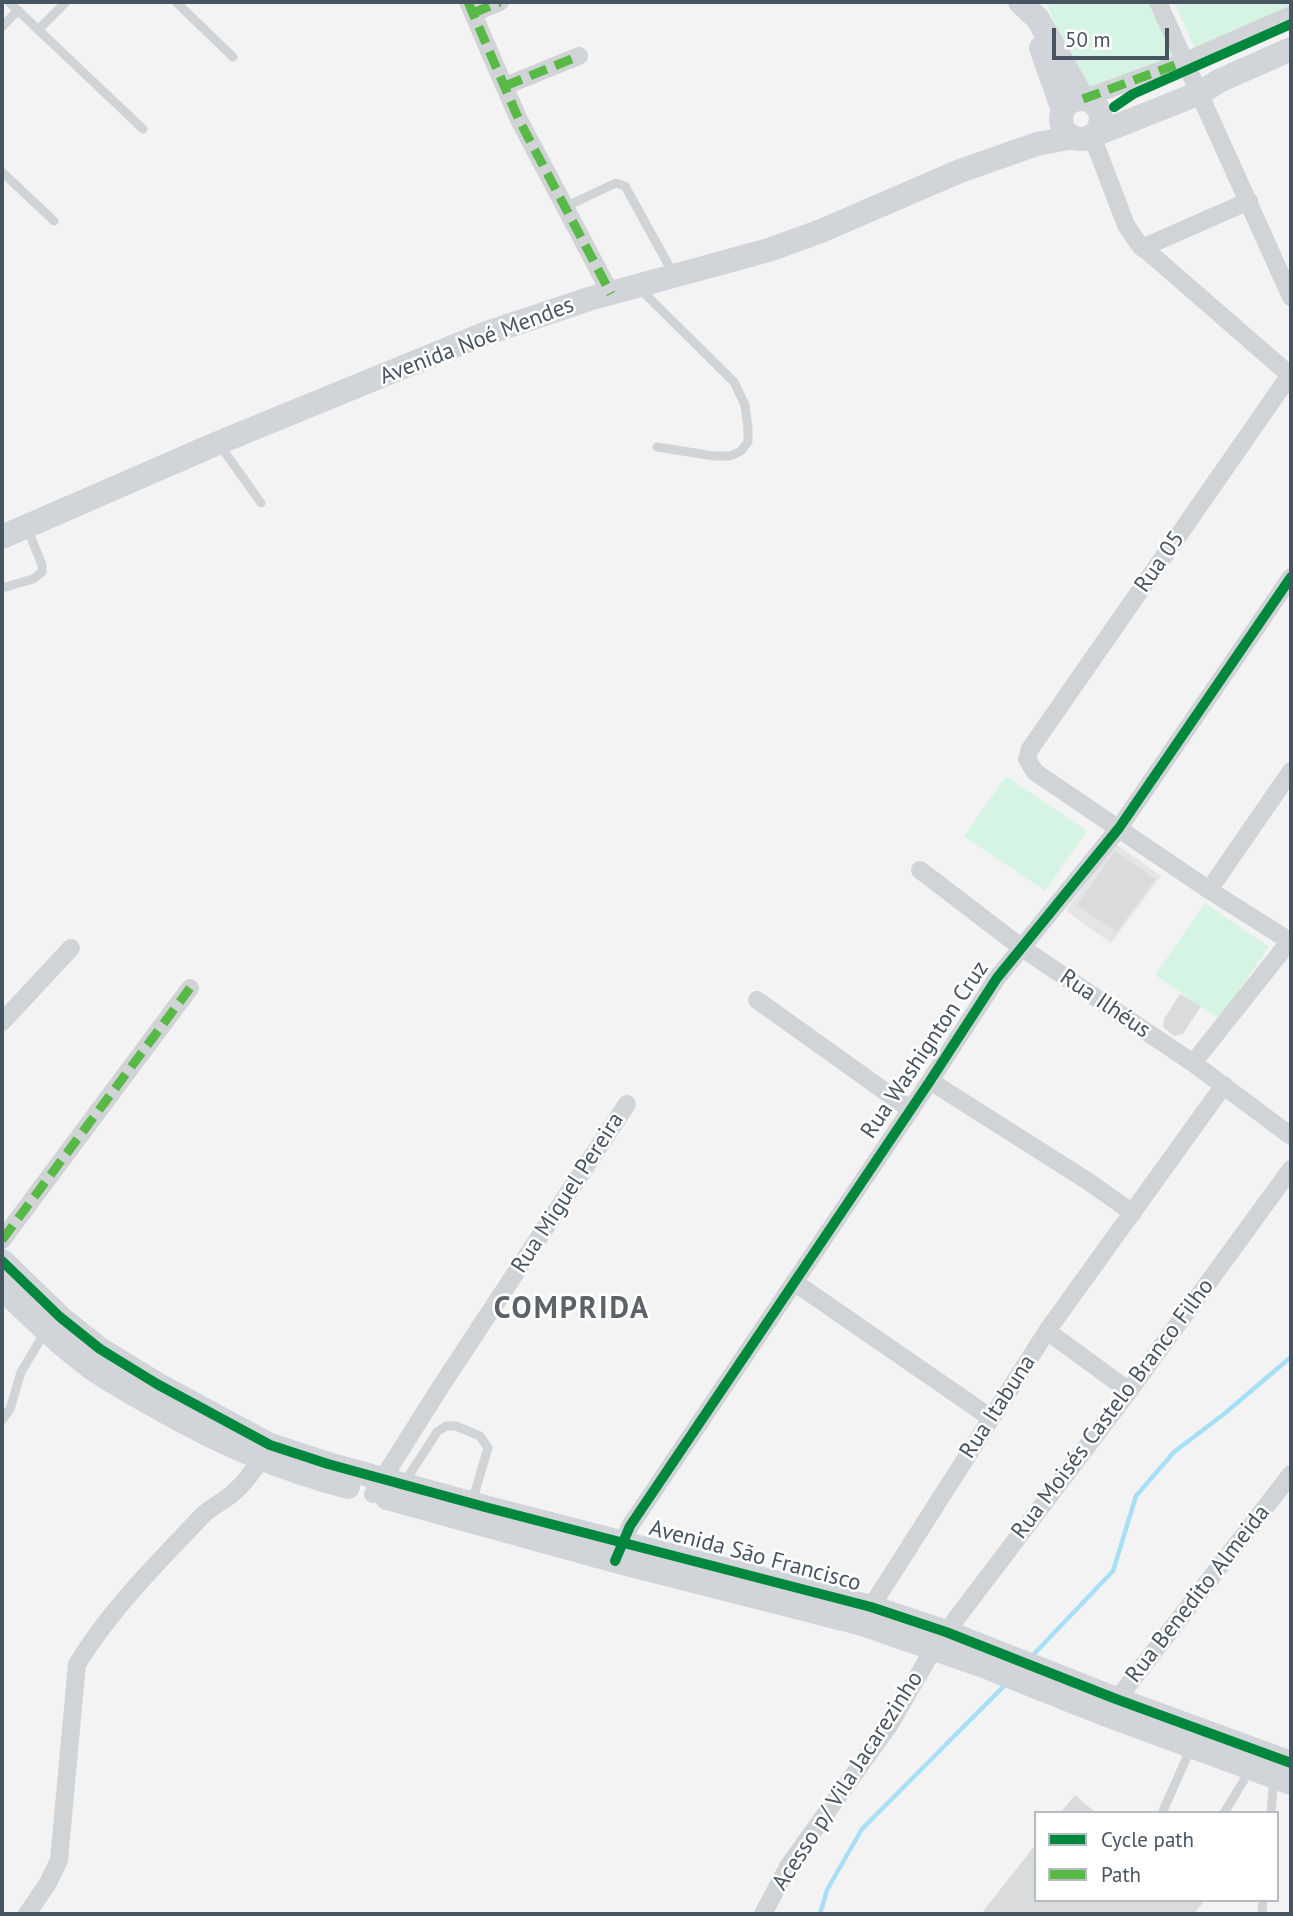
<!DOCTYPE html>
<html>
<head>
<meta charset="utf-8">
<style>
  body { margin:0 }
  #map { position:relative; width:1293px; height:1916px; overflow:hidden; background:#f3f3f3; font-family:"PT Sans",sans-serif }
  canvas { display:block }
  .frame { position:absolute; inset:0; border:4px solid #475462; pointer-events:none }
  .legend { position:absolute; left:1034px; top:1811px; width:245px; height:91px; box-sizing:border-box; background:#fff; border:2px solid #b5bbc0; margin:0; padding:9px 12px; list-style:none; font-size:21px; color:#475462 }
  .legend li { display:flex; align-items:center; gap:14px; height:35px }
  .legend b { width:35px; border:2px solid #b5bbc0 }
  .scale { position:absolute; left:1052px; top:28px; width:117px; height:32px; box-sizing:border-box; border:4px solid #475462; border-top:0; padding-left:9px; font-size:21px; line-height:24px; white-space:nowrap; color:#475462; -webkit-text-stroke:5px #fff; paint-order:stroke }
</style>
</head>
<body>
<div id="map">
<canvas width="1293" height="1916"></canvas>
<div class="frame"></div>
<ul class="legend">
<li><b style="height:9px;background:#00873e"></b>Cycle path</li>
<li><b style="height:9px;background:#58b947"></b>Path</li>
</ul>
<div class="scale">50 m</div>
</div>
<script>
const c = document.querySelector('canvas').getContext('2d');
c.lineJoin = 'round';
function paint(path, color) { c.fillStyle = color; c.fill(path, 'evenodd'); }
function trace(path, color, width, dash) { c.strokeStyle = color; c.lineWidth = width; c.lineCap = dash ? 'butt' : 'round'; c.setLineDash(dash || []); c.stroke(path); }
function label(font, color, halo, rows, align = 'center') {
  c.font = font + ' "PT Sans",sans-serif'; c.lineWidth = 5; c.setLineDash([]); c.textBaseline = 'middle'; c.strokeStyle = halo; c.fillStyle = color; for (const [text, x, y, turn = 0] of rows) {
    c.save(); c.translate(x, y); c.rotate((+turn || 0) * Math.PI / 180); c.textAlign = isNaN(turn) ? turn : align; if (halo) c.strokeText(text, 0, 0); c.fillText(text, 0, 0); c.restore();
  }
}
paint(new Path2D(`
  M1115 843 1161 876 1111 943 1066 911Z`), '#e5e4e6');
paint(new Path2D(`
  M1046 2H1148L1176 62 1101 89 1080 83Z
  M1174 2H1291V10L1197 53Z
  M1006 776 1087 831 1045 891 964 836Z
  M1205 903 1269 947 1219 1019 1155 975Z`), '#d5f4e4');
trace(new Path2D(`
  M1032 1656 1113 1571 1136 1496 1174 1452 1224 1414 1291 1357
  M820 1914 827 1890 862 1829 1007 1683`), '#a7e0f6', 4.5);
paint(new Path2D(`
  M1115 851 1155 879 1117 932 1077 905Z
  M1180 994 1201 1006 1183 1034 1174 1036 1163 1027 1164 1019Z
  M1075 1795 1096 1813H1060Z
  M1036 1844V1900H1205L1194 1914H981Z`), '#dadbdd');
trace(new Path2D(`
  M9 2 143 129
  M176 2 233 57
  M2 27 18 10
  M38 30 66 2
  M2 172 54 221
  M567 206 616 183 625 186 674 275
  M639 288 734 382 745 405 748 428V442L741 451 730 456H714L657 447
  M219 444 261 503
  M2 588 33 579 42 572V565L28 530
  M2 1420 10 1409 21 1372 45 1332
  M404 1483 437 1432 446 1426H456L480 1436 488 1448 472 1502
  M1162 1813 1191 1748
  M1224 1813 1250 1770
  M1271 1813 1274 1778
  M1262 1914 1263 1900`), '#d1d4d7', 9);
trace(new Path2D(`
  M468 2 519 120 611 294
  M1158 2 1291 297
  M473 13 500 2
  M505 86 579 56
  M1083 99 1186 61 1291 15
  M1092 136 1126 225 1138 243 1291 376
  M1142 248 1249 201
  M1290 375 1030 749 1027 759 1035 772 1209 890 1291 942
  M920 870 1022 948 1193 1063 1291 1136
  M1209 890 1291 771
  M757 1000 911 1110
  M2 1022 71 948
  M1193 1063 1289 942
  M930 1081 1086 1180 1133 1213
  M2 1240 190 988
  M794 1282 991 1418
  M1047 1331 1129 1391
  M373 1494 443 1383 627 1104
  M619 1552 630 1526 930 1081 997 978 1119 828 1291 577
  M871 1607 1047 1331 1224 1085
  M1112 1706 1291 1474
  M27 1914 48 1883 59 1860 77 1664C111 1609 158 1562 203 1515 212 1506 223 1502 233 1493 246 1482 257 1466 266 1451
  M763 1914 789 1865 890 1724 934 1648 1129 1391 1291 1169`), '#d1d4d7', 18);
trace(new Path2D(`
  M1020 2 1038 19 1083 99
  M1041 48 1063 110
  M1061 119a20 20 0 1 1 40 0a20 20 0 1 1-40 0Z
  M1094 135 1200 93 1219 81 1291 49
  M2 537 218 443 484 334 589 299 769 250 821 231 960 171 1037 144 1073 137
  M2 1261 60 1317 100 1349 157 1384 270 1445 328 1464 485 1507 871 1607 946 1632 1116 1699 1291 1763
  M2 1288C31 1316 60 1345 93 1369 115 1384 139 1397 162 1410 224 1445 280 1469 348 1487
  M387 1498 615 1561 859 1623 989 1668 1107 1715 1291 1783`), '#d1d4d8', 24);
trace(new Path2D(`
  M468 2 519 120 611 294
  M473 13 500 2
  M505 86 579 56
  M1083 99 1175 65
  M2 1240 190 988`), '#58b947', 9, [18, 9]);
trace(new Path2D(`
  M1114 107 1133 94 1291 24
  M2 1261 60 1317 100 1349 157 1384 270 1445 328 1464 485 1507 871 1607 946 1632 1116 1699 1291 1763
  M615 1561 630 1526 930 1081 997 978 1119 828 1291 577`), '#00873e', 10);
label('23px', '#475462', '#fff', [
  ["Avenida Noé Mendes",477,341,-21],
  ["Rua 05",1160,562,-55],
  ["Rua Ilhéus",1105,1004,34],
  ["Rua Washignton Cruz",925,1050,-56],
  ["Rua Miguel Pereira",568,1193,-57],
  ["Rua Itabuna",998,1407,-57],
  ["Rua Moisés Castelo Branco Filho",1113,1409,-53],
  ["Avenida São Francisco",755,1556,15],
  ["Rua Benedito Almeida",1198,1594,-52],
  ["Acesso p/ Vila Jacarezinho",848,1781,-57]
]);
c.letterSpacing = '2px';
label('bold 30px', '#5d6168', '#fff', [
  ["COMPRIDA",572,1309]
]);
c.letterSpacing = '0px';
</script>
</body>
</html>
